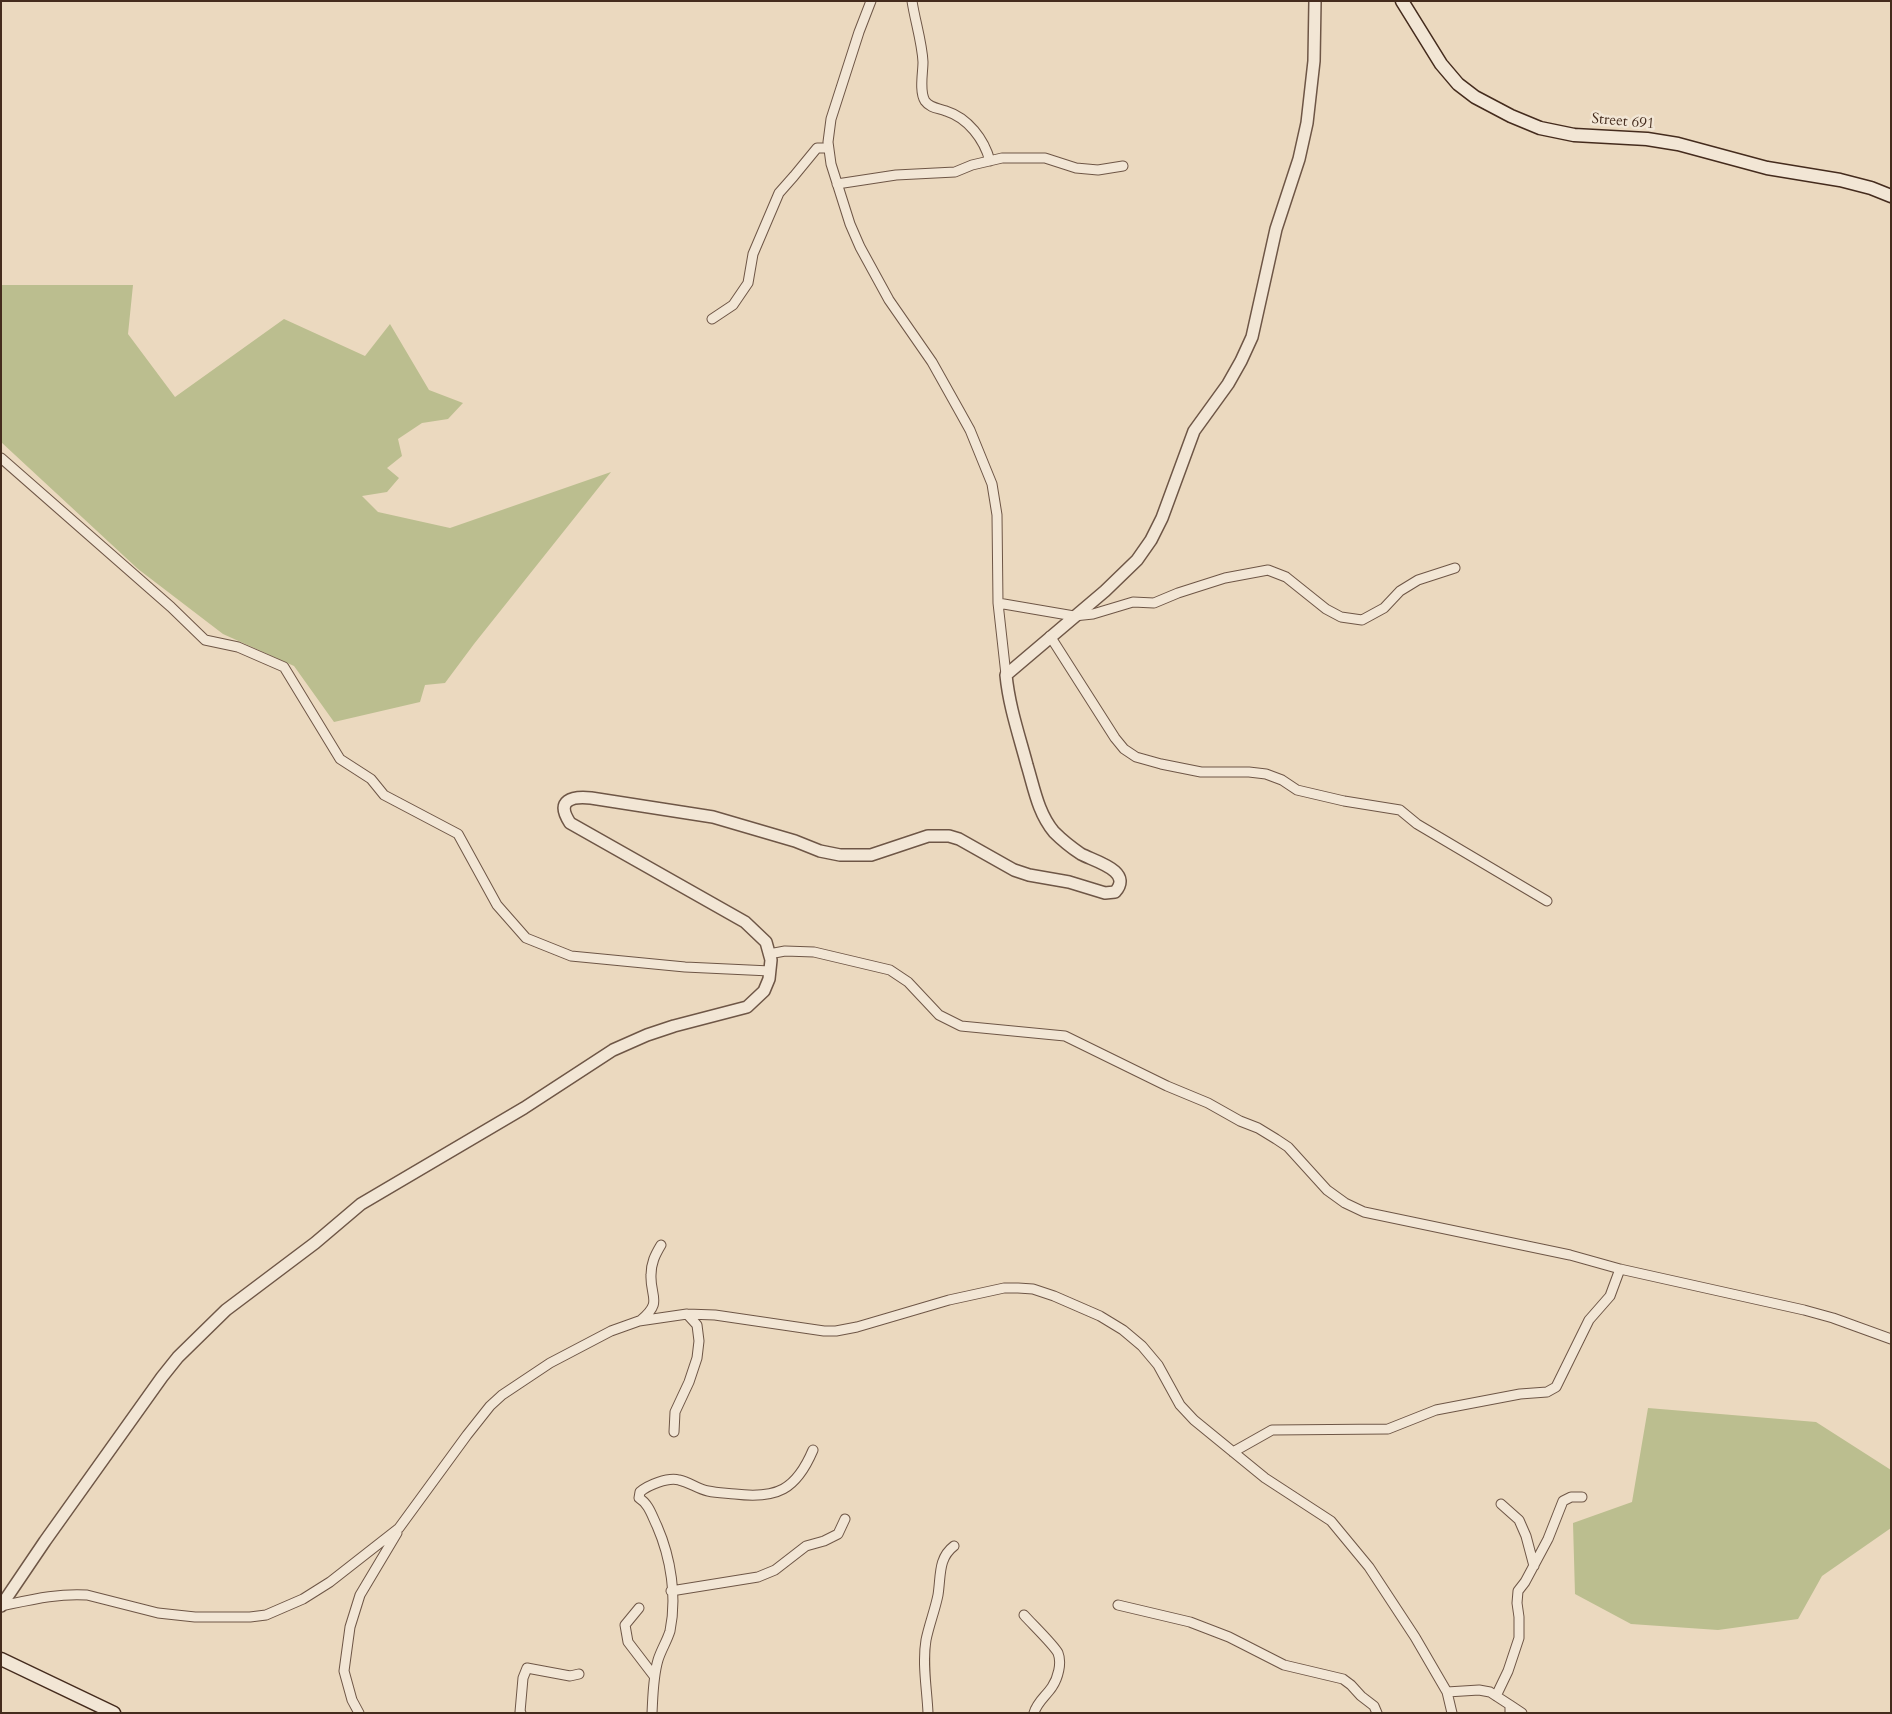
<!DOCTYPE html>
<html>
<head>
<meta charset="utf-8">
<style>
  body { margin:0 }
  #map { position:relative; width:1892px; height:1714px; overflow:hidden; background:#ebd9bf; font-family:Cardo,serif }
  canvas { display:block }
  .frame { position:absolute; inset:0; border:2px solid #442b1d; pointer-events:none }
</style>
</head>
<body>
<div id="map">
<canvas width="1892" height="1714"></canvas>
<div class="frame"></div>
</div>
<script>
const c = document.querySelector('canvas').getContext('2d');
c.lineJoin = 'round';
function paint(path, color) { c.fillStyle = color; c.fill(path, 'evenodd'); }
function trace(path, color, width, dash) { c.strokeStyle = color; c.lineWidth = width; c.lineCap = dash ? 'butt' : 'round'; c.setLineDash(dash || []); c.stroke(path); }
function label(font, color, halo, rows, align = 'center') {
  c.font = font + ' Cardo,serif'; c.lineWidth = 5; c.setLineDash([]); c.textBaseline = 'middle'; c.strokeStyle = halo; c.fillStyle = color; for (const [text, x, y, turn = 0] of rows) {
    c.save(); c.translate(x, y); c.rotate((+turn || 0) * Math.PI / 180); c.textAlign = isNaN(turn) ? turn : align; if (halo) c.strokeText(text, 0, 0); c.fillText(text, 0, 0); c.restore();
  }
}
paint(new Path2D(`
  M1 285H133L128 334 175 397 284 319 365 356 390 324 429 390 463 403 448 419 422 423 398 439 402 456 387 468 399 478 387 492 362 496 378 512 450 528 611 472 474 644 445 683 425 685 420 702 334 722 294 666 223 634 138 569 1 442Z
  M1648 1408 1816 1422 1891 1470V1528L1822 1576 1798 1619 1718 1630 1631 1624 1575 1594 1573 1523 1632 1502Z`), '#bbbe8f');
const minor = new Path2D(`
  M871 1 859 32 831 119 828 142 831 164 850 224 860 247 889 300 932 362 960 412 970 430 992 484 997 515 998 603 1006 675
  M912 1C915 21 922 42 923 62 923 73 919 91 925 101 930 108 938 108 946 111 968 118 984 139 990 161
  M837 184 896 175 955 172 972 165 1002 158H1045L1076 168 1098 170 1123 166
  M712 319 733 305 748 283 753 254 779 193 794 176 817 148H828
  M1 458 171 607 205 640 238 647 284 667 340 759 371 779 384 795 458 834 497 905 526 938 571 956 685 967 770 971
  M998 603 1074 616 1093 614 1133 602 1154 603 1178 593 1225 578 1268 570 1286 577 1326 609 1341 617 1362 620 1384 608 1400 591 1418 580 1455 568
  M1050 636 1115 738 1124 749 1136 757 1161 764 1201 772H1249L1266 774 1282 780 1297 790 1344 801 1400 810 1417 824 1547 901
  M769 954 785 951 814 952 890 970 908 982 939 1015 961 1026 1065 1036 1167 1086 1208 1103 1240 1121 1258 1128 1276 1139 1288 1147 1327 1190 1345 1203 1364 1212 1570 1255 1620 1269 1804 1310 1833 1318 1891 1339
  M641 1320C663 1302 650 1297 651 1275 651 1263 655 1255 661 1245
  M674 1432 675 1412 689 1382 697 1358 699 1341 697 1325 687 1314
  M1233 1452 1272 1430 1388 1429 1436 1410 1520 1394 1547 1392 1556 1387 1589 1320 1610 1296 1620 1269
  M1501 1504 1519 1520 1526 1536 1534 1566
  M671 1591 758 1577 775 1570 806 1546 824 1541 838 1534 845 1519
  M1118 1605 1190 1622 1229 1637 1284 1665 1343 1679 1351 1685 1361 1696 1374 1706 1377 1713
  M1 1606C30 1600 58 1593 87 1595L158 1613 195 1617H250L266 1615 303 1599 330 1582 399 1528 467 1435 490 1406 502 1395 550 1363 611 1331 639 1321 687 1314 715 1315 824 1331H836L857 1327 949 1300 1004 1288H1018L1033 1289 1054 1296 1100 1316 1123 1330 1142 1346 1158 1365 1180 1405 1194 1420 1265 1478 1331 1521 1369 1567 1415 1637 1447 1692 1452 1713
  M639 1608 625 1625 628 1642 654 1676
  M1024 1615C1031 1623 1054 1645 1058 1653 1062 1663 1058 1678 1052 1687 1046 1696 1037 1702 1034 1713
  M1447 1692 1479 1690 1490 1692 1510 1705V1713
  M1496 1696 1508 1671 1519 1638V1617L1517 1603 1518 1591 1525 1582 1548 1539 1563 1501 1571 1497H1582
  M1510 1705 1522 1713
  M359 1713 352 1700 344 1671 350 1627 360 1595 397 1533
  M521 1713 520 1712 523 1678 527 1668 570 1676 579 1674
  M652 1713C653 1695 653 1677 658 1660 661 1650 667 1641 670 1631 677 1597 671 1558 657 1526 652 1516 649 1504 639 1498L640 1492C648 1485 668 1477 679 1480 689 1482 698 1489 708 1491 717 1493 726 1493 735 1494 777 1499 796 1490 813 1450
  M928 1713C927 1689 922 1664 926 1640 929 1625 935 1610 938 1595 941 1576 938 1558 954 1546`);
const tertiary = new Path2D(`
  M1 1606 45 1541 162 1377 178 1357 226 1310 315 1243 361 1204 524 1108 613 1050 647 1035 674 1026 747 1007 764 991 769 979 771 960 766 942 745 922 570 823C555 800 572 796 591 798L713 817 795 841 820 851 840 855H871L928 836H949L959 839 1014 870 1029 875 1069 882 1105 893 1115 892C1134 871 1094 861 1081 854 1072 848 1062 840 1054 832 1038 813 1034 788 1027 765 1019 735 1009 706 1006 675L1105 591 1137 560 1151 540 1162 518 1194 431 1228 384 1241 361 1252 337 1276 229 1299 159 1307 123 1314 61 1315 1`);
const secondary = new Path2D(`
  M1402 1 1441 64 1458 84 1475 97 1511 116 1540 128 1574 135 1647 139 1678 144 1767 168 1840 180 1871 188 1891 196
  M1 1659 114 1713`);
trace(minor, '#6e5646', 11);
trace(tertiary, '#6e5646', 14);
trace(secondary, '#442b1d', 15);
trace(minor, '#f2e6d5', 9);
trace(tertiary, '#f2e6d5', 11);
trace(secondary, '#f2e6d5', 12);
label('15px', '#442b1d', '#f2e6d5', [
  ["Street 691",1623,122,5]
]);
</script>
</body>
</html>
